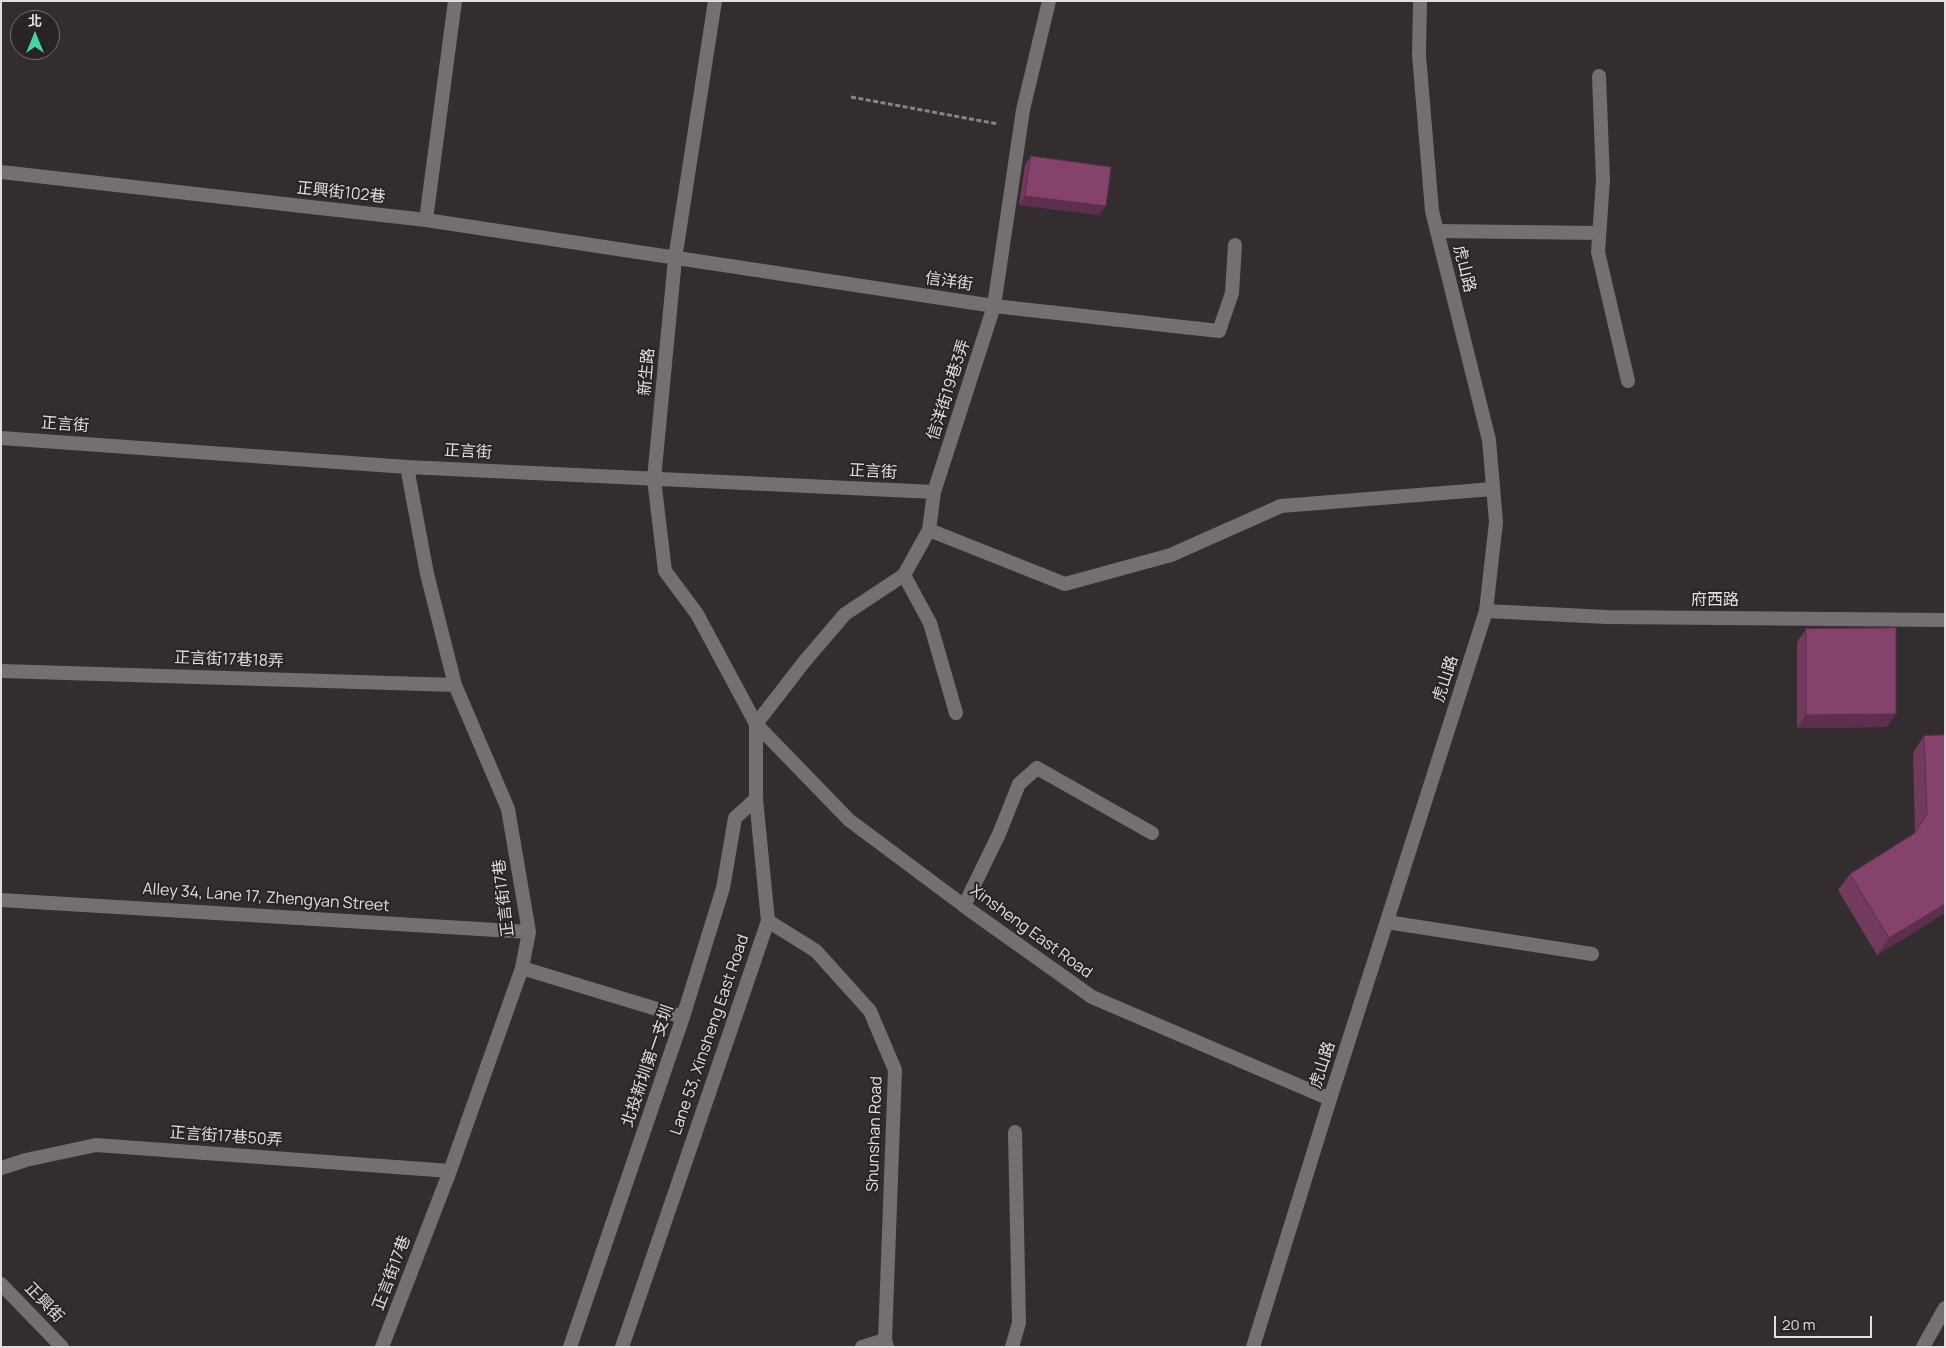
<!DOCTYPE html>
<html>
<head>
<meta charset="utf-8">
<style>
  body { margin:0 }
  #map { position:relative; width:1946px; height:1348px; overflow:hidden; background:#332d30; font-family:Manrope,"Noto Sans TC",sans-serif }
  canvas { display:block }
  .frame { position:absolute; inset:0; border:2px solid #e2dee0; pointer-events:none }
  .north { position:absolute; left:10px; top:10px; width:50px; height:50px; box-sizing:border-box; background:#292326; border:1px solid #736e70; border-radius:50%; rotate:0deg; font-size:14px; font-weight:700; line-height:20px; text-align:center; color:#e2dee0 }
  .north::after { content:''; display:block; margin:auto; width:18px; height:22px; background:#47d49e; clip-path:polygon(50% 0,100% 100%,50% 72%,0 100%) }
  .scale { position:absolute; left:1774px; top:1316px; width:98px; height:22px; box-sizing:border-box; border:2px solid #e2dee0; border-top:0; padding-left:6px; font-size:15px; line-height:18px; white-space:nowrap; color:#e2dee0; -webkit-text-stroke:4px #292326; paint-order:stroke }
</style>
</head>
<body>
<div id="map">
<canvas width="1946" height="1348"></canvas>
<div class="frame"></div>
<div class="north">北</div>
<div class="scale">20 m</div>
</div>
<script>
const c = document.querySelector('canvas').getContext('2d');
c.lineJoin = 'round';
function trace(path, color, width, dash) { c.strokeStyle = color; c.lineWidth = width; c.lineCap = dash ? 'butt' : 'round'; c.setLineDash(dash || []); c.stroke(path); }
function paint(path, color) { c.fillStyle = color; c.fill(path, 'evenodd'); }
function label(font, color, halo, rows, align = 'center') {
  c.font = font + ' Manrope,"Noto Sans TC",sans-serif'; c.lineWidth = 4; c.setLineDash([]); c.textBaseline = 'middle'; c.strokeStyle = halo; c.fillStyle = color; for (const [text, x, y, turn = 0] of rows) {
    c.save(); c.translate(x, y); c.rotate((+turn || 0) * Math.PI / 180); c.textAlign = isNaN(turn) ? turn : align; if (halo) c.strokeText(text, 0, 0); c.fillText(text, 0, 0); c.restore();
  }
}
trace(new Path2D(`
  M851 97 998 124`), '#898486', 3, [5, 2.5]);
trace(new Path2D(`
  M1599 76 1603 180 1598 252 1628 381
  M1437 231 1599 233
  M1219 331 1232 293 1235 245
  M1387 922 1592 954
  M570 1347 683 1017 723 888 735 818 756 799`), '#756e72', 14);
trace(new Path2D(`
  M929 530 1065 584 1171 555 1281 506 1493 489
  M964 906 999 834 1019 784 1037 768 1152 833`), '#756e72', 14);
trace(new Path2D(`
  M715 1 675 259 654 479 665 571 697 614 756 724 849 820 971 911 1092 997 1330 1099
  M1 172 426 220 994 306 1219 331
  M426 220 455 1
  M1 438 407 467 934 492
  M904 575 930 623 956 713
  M1486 611 1607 617 1945 620
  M1 671 455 685
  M756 724 804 662 845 614 904 575 929 530 934 492 994 306 1023 110 1049 1
  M1 900 529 932
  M768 921 816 951 870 1011 895 1070 885 1340 887 1347
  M522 968 683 1017
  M1 1168 26 1160 96 1145 450 1171
  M1 1284 62 1347
  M382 1347 450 1171 522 968 529 932 508 809 455 685 427 574 407 467
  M622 1347 768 921 756 799V724
  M862 1347 885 1340
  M1012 1347 1019 1323 1015 1132
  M1923 1347 1945 1308`), '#756e72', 14);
trace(new Path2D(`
  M1253 1347 1330 1099 1486 611 1496 522 1489 440 1432 211 1419 55 1420 1`), '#756e72', 14);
paint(new Path2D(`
  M1031 156 1099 215 1019 205 1025 165Z
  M1806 629 1887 727 1797 728V642Z
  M1945 735V913L1877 955 1838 890 1850 874 1912 835 1915 831 1913 753 1924 736Z`), '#723a5d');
paint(new Path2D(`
  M1025 196 1106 206 1099 215 1019 205Z
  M1896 714 1887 727 1797 728 1806 715Z
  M1945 904V913L1877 955 1889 938Z`), '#5d2f4c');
const building = new Path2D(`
  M1031 156 1111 167 1106 206 1025 196Z
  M1896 628V714L1806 715V629Z
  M1945 735V904L1889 938 1850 874 1915 833 1927 814 1924 736Z`);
paint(building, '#85436c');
trace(building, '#5d2f4c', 1);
label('16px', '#e2dee0', '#292326', [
  ["正興街102巷",341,193,6],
  ["虎山路",1464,269,76],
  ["信洋街",949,282,8],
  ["新生路",647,372,-85],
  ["信洋街19巷3弄",949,390,-72],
  ["正言街",65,425,4],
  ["正言街",468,452,3],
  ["正言街",873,472,3],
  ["府西路",1715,601],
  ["正言街17巷18弄",229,660,2],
  ["虎山路",1446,679,-72],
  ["Alley 34, Lane 17, Zhengyan Street",266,898,4],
  ["正言街17巷",504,898,-97],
  ["Xinsheng East Road",1031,932,36],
  ["Lane 53, Xinsheng East Road",710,1035,-71],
  ["虎山路",1323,1065,-72],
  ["北投新圳第一支圳",648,1066,-71],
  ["Shunshan Road",875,1134,-88],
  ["正言街17巷50弄",226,1137,4],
  ["正言街17巷",392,1273,-69],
  ["正興街",44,1303,46]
]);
</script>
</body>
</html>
